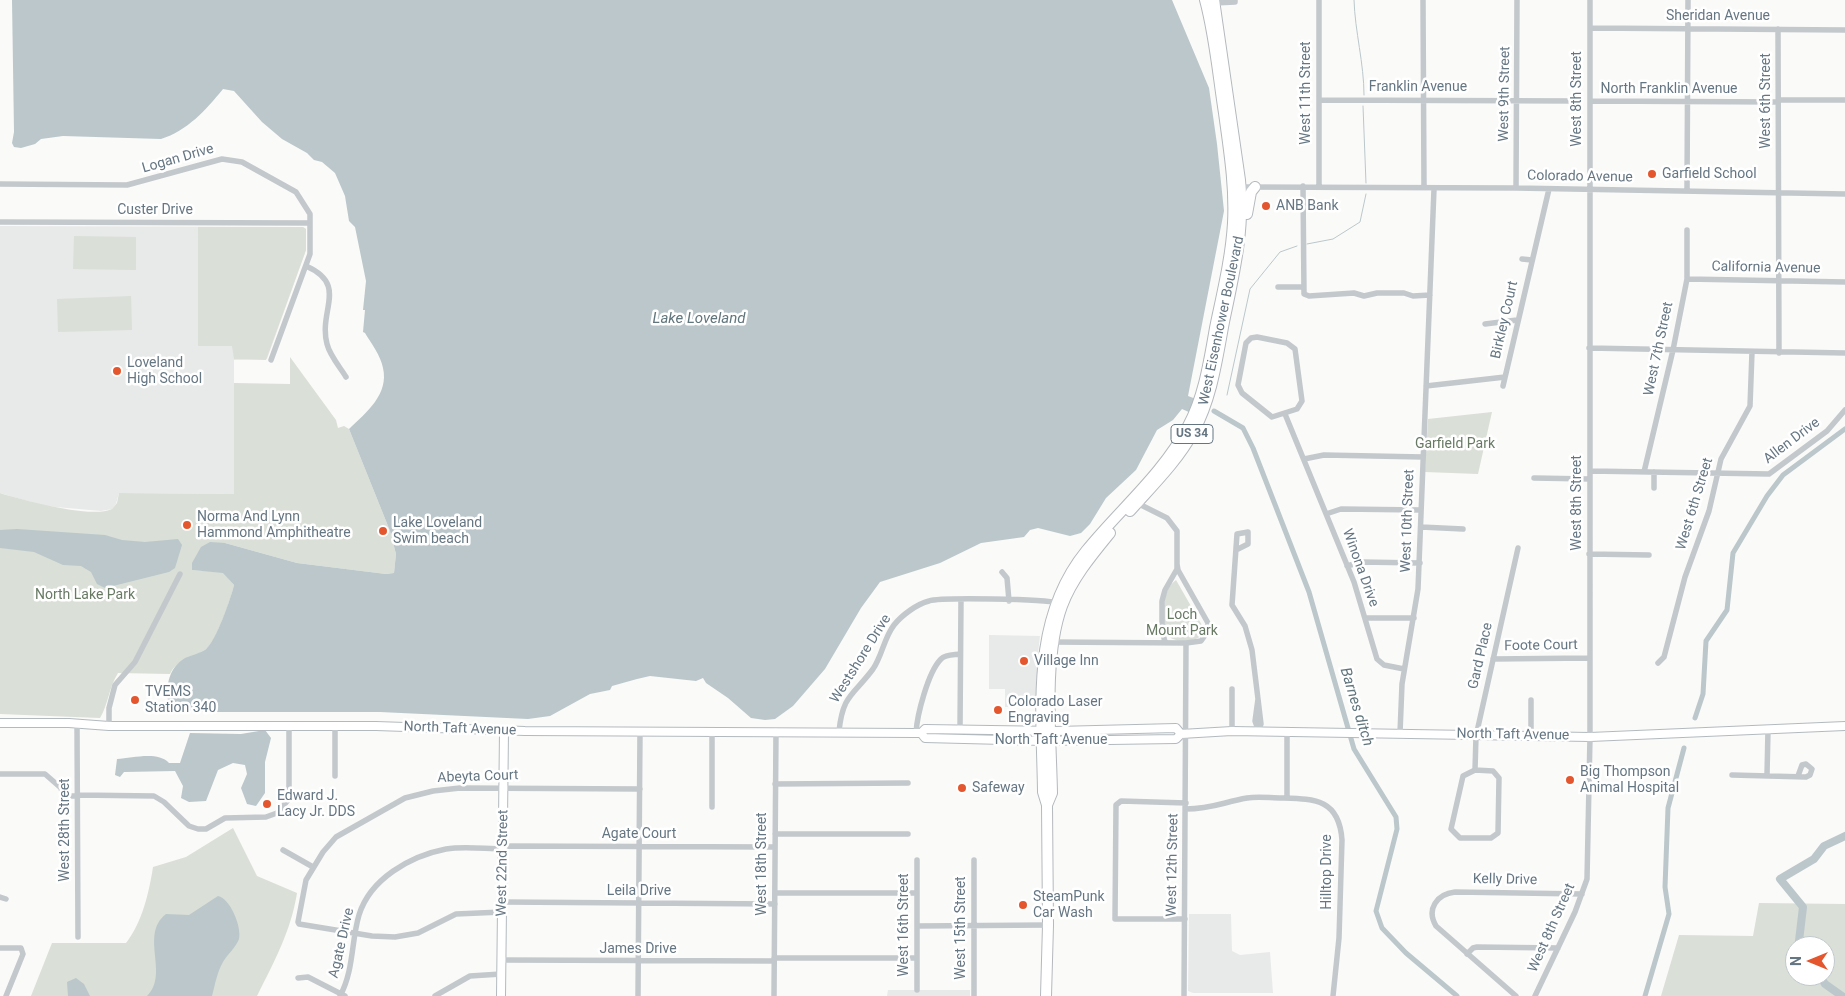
<!DOCTYPE html>
<html>
<head>
<meta charset="utf-8">
<style>
  body { margin:0 }
  #map { position:relative; width:1845px; height:996px; overflow:hidden; background:#fafaf8; font-family:Roboto,sans-serif }
  canvas { display:block }
  .north { position:absolute; left:1785px; top:936px; width:50px; height:50px; box-sizing:border-box; background:#fff; border:1px solid #c1c8cd; border-radius:50%; rotate:270deg; font-size:14px; font-weight:700; line-height:20px; text-align:center; color:#657683 }
  .north::after { content:''; display:block; margin:auto; width:18px; height:22px; background:#e4572e; clip-path:polygon(50% 0,100% 100%,50% 72%,0 100%) }
</style>
</head>
<body>
<div id="map">
<canvas width="1845" height="996"></canvas>
<div class="north">N</div>
</div>
<script>
const c = document.querySelector('canvas').getContext('2d');
c.lineJoin = 'round';
function paint(path, color) { c.fillStyle = color; c.fill(path, 'evenodd'); }
function trace(path, color, width, dash) { c.strokeStyle = color; c.lineWidth = width; c.lineCap = dash ? 'butt' : 'round'; c.setLineDash(dash || []); c.stroke(path); }
function label(font, color, halo, rows, align = 'center') {
  c.font = font + ' Roboto,sans-serif'; c.lineWidth = 5; c.setLineDash([]); c.textBaseline = 'middle'; c.strokeStyle = halo; c.fillStyle = color; for (const [text, x, y, turn = 0] of rows) {
    c.save(); c.translate(x, y); c.rotate((+turn || 0) * Math.PI / 180); c.textAlign = isNaN(turn) ? turn : align; if (halo) c.strokeText(text, 0, 0); c.fillText(text, 0, 0); c.restore();
  }
}
paint(new Path2D(`
  M0 226 303 227 306 229V250L267 359 234 360V494L119 493 116 504 112 509 101 511 45 506 0 493Z
  M989 635 1040 636 1038 653 1037 707H1005V689H989Z
  M1189 914H1231L1232 951 1240 955 1270 952 1273 993H1193L1188 991Z
  M888 990H970V996H887Z`), '#e8e9e9');
paint(new Path2D(`
  M198 227H303L306 229V250L266 360 234 359 232 346H198Z
  M74 236 136 237V270L73 269Z
  M131 296 132 330 58 332 57 299Z
  M290 357 336 420 338 428 344 426 349 429 390 531 396 554 394 573 386 574 297 563 225 543 192 570 223 572 234 585C231 599 217 638 208 647 197 658 177 658 170 674L118 673C109 687 108 705 100 718L0 714V493C23 500 91 519 112 509L117 503 119 493 234 494V383L290 384Z
  M1492 412 1478 474 1425 472 1428 419Z
  M1176 580 1203 627 1201 636C1192 643 1169 644 1164 630 1164 613 1161 591 1176 580Z
  M233 828 257 876 297 893C291 931 274 962 257 996H31L52 943H126C142 923 149 893 153 867L186 857Z
  M1759 903 1845 904V996H1661L1679 935 1753 936ZM1795 946H1825V976H1795Z`), '#dadfd7');
paint(new Path2D(`
  M12 0H1172L1209 88 1217 144 1224 211 1188 396 1196 399 1191 413 1182 409 1173 420 1157 430 1136 470 1106 498 1090 524 1081 533 1070 536 1038 528 1030 530 1024 537 981 543 940 563 880 582 861 608 825 669 793 706 775 719 765 720 751 718 728 698 706 683 703 678 696 681 650 676 637 679 612 686 610 690 590 694 550 716 528 719 380 712H198L179 708 168 702C166 684 169 668 185 658 192 655 201 653 206 649 216 641 231 598 234 585L223 573 192 570V563L201 547 210 542 225 543 297 563 386 574 394 573 396 554 390 531 349 429C367 412 389 394 383 368 381 356 371 343 365 333L363 332 365 310H363L366 281 355 227 349 221 345 196 335 173 322 162 314 160 307 153 282 139 262 122 234 91 223 89C206 110 187 131 161 139L63 136 41 139 35 144 21 148 14 147 12 143 14 132Z
  M17 529 105 535 122 540 145 542 178 539 182 545 175 568 169 572 105 588 97 584 91 572 81 566 63 565 34 552 0 548V530Z
  M265 730 271 738 265 762V793L256 806 247 804 241 788 247 774 245 765 233 763 218 770 206 801 189 802 181 798 183 786 175 771 124 772 120 777 115 775 117 759C133 758 158 751 169 763H180L190 733 241 734Z
  M218 896C230 898 242 927 239 939 236 947 227 955 223 962 217 972 215 985 212 996H147C170 974 139 935 166 914L189 915Z
  M76 978 84 984 90 996H68L67 982Z`), '#bbc7cb');
trace(new Path2D(`
  M1354 0C1355 32 1364 63 1364 95
  M1363 106 1366 183
  M1307 244 1333 239 1360 222 1366 194
  M1227 395 1250 289 1280 252 1297 246`), '#bbc7cb', 1);
trace(new Path2D(`
  M1214 411 1243 428 1253 448 1309 592 1354 749 1396 817 1397 829 1376 911 1382 928 1406 953 1457 996
  M1695 718 1703 694 1706 641 1727 610 1733 553 1767 496 1783 475 1845 429
  M1645 996 1669 914 1665 887 1668 808 1684 748`), '#bbc7cb', 5);
trace(new Path2D(`
  M1802 946 1799 941 1803 907 1780 879 1814 859 1824 846 1845 836
  M1820 976 1825 984 1842 996`), '#bbc7cb', 8);
const secondary = new Path2D(`
  M0 723H69L109 726H376L525 731 916 733H921L925 729 1056 731 1176 728 1181 734
  M921 733 925 738 1043 741 1176 739 1181 734 1232 731 1590 737 1845 726
  M501 996 504 731`);
const highway = new Path2D(`
  M1247 214 1251 192 1255 187
  M1130 511C1153 485 1177 462 1194 431 1212 398 1217 359 1224 322 1234 274 1245 229 1240 180L1214 0
  M1047 805 1052 793C1051 737 1043 658 1062 606 1072 579 1092 555 1110 533
  M1046 996 1048 925 1047 805 1043 792C1042 710 1030 620 1086 551 1119 510 1163 474 1188 426 1204 396 1209 362 1215 328 1222 294 1231 258 1233 223 1235 186 1229 150 1224 113 1218 75 1215 37 1205 0`);
trace(secondary, '#b3babf', 10);
trace(highway, '#b4b9bd', 12);
trace(new Path2D(`
  M1319 0V187
  M1423 0 1424 187
  M1214 3 1235 2V0
  M1590 28 1845 30
  M1778 29 1779 353
  M1319 100 1576 101
  M1779 100H1845
  M1590 101 1778 102
  M0 184 127 185 222 159 242 162 296 192 310 214V254L271 360
  M1303 186 1304 294 1309 296 1354 293 1364 296 1377 293H1404L1413 296 1430 295
  M1240 187 1516 188 1845 194
  M1516 188 1517 0
  M1687 191 1688 0
  M0 222 310 223
  M1522 259 1532 260
  M306 266C349 285 318 310 327 344 330 356 340 367 346 377
  M1687 279 1845 282
  M1278 287H1302
  M1485 324 1517 320
  M1257 337 1287 343 1295 349 1302 401 1297 409 1272 417 1242 393 1238 385 1246 343 1251 338Z
  M1589 348 1845 353
  M1426 386 1505 377
  M1503 386 1549 189
  M1285 414 1354 582 1377 659 1384 665 1404 669
  M1304 459 1324 455 1423 457
  M1590 471 1769 474 1827 431 1845 410
  M1644 472 1673 350 1687 279V230
  M1534 478 1589 479
  M1654 488V472
  M1137 503 1167 518 1177 531V569L1165 590 1162 601V630L1165 642
  M1326 514 1341 509 1421 510
  M1421 527 1463 529
  M1236 550 1248 544V532L1237 534 1232 605 1245 626 1252 650 1258 699
  M1589 554 1649 555
  M1347 566 1361 562 1420 563
  M1002 572 1007 578 1009 601
  M1365 618H1414
  M1051 642 1186 643 1201 641 1208 631V623L1178 570 1177 564
  M1493 659 1590 658
  M1658 663 1664 657 1685 577 1709 511 1721 459 1750 406 1752 352
  M1232 689V731
  M1531 700V737
  M77 724 78 937
  M335 725V776
  M109 726V708L115 685 135 662 180 574
  M960 729 961 600
  M1258 729 1255 721 1258 699 1261 724 1258 731
  M839 731C843 694 853 696 873 669 882 656 884 638 894 625 902 615 917 604 929 601 940 597 1045 599 1058 603
  M916 733C917 715 928 672 941 659 946 654 954 655 960 654
  M1400 733 1402 684 1418 589 1434 189
  M1475 770 1476 736 1518 548
  M1475 770 1493 771 1499 778 1498 833 1491 838H1460L1451 829 1463 776Z
  M0 774H45L61 788 63 796H78
  M1732 775 1806 777 1810 775 1812 769 1806 764 1802 765 1798 776
  M1767 775 1768 730
  M775 784 908 783
  M78 795 154 796 164 802 189 826 198 829H206L225 818 266 817 277 813 289 799V726
  M1287 798V732
  M712 807V731
  M1186 809C1211 809 1224 802 1247 798 1258 796 1270 798 1282 798 1315 799 1339 799 1342 840L1339 938 1333 996
  M775 834H908
  M504 846 775 847
  M283 850 313 867
  M917 860V990
  M974 860V996
  M775 893H917
  M0 897 6 899
  M503 902 775 904
  M502 912 456 914 418 933 395 937 372 936 299 924 298 922 306 880 323 852 336 837 405 798 433 791 460 788 640 789
  M1185 919H1115L1116 805 1121 801 1186 803
  M917 926 1048 925
  M0 948H21L23 954 6 996
  M1467 954 1473 948 1477 947 1558 948
  M774 958H917
  M501 960 774 961
  M298 978 308 977 345 996
  M340 996C354 970 351 942 359 915 370 879 410 856 446 849 465 846 485 849 504 849
  M435 996 470 976 501 974
  M638 996 640 732
  M774 996 776 731
  M1184 996 1186 643
  M1516 996 1436 926C1426 909 1437 894 1455 892L1582 894
  M1535 996 1575 912 1587 879 1590 737V0`), '#c3c8cc', 5.5);
trace(secondary, '#fff', 8);
trace(highway, '#fff', 10);
for (const [x, y, r, color] of [
  [1652,174,5,"#e4572e"],
  [1266,206,5,"#e4572e"],
  [117,371,5,"#e4572e"],
  [187,525,5,"#e4572e"],
  [383,531,5,"#e4572e"],
  [1024,661,5,"#e4572e"],
  [135,700,5,"#e4572e"],
  [998,710,5,"#e4572e"],
  [1570,780,5,"#e4572e"],
  [962,788,5,"#e4572e"],
  [267,804,5,"#e4572e"],
  [1023,905,5,"#e4572e"]
]) { const dot = new Path2D(); dot.arc(x, y, r, 0, 2 * Math.PI); c.fillStyle = color; c.fill(dot); trace(dot, '#fff', 2); }
for (const [x, y, w] of [
  [1192,434,42]
]) { const box = new Path2D(); box.roundRect(x - w / 2, y - 9.5, w, 19, 4); c.fillStyle = '#fff'; c.fill(box); trace(box, '#657683', 1); }
label('bold 12px', '#657683', null, [
  ["US 34",1192,434]
]);
label('14px', '#657683', '#fff', [
  ["Sheridan Avenue",1718,16],
  ["Franklin Avenue",1418,87],
  ["North Franklin Avenue",1669,89],
  ["West 11th Street",1306,93,-90],
  ["West 9th Street",1505,94,-89],
  ["West 8th Street",1577,99,-90],
  ["West 6th Street",1766,101,-90],
  ["Logan Drive",178,159,-16],
  ["Colorado Avenue",1580,177,1],
  ["Custer Drive",155,210],
  ["California Avenue",1766,268,1],
  ["Birkley Court",1505,320,-77],
  ["West Eisenhower Boulevard",1222,321,-78],
  ["West 7th Street",1659,349,-78],
  ["Allen Drive",1792,441,-37],
  ["West 8th Street",1577,503,-90],
  ["West 6th Street",1695,504,-73],
  ["West 10th Street",1408,521,-88],
  ["Winona Drive",1360,568,70],
  ["Foote Court",1541,646,-1],
  ["Gard Place",1481,656,-77],
  ["Westshore Drive",861,659,-58],
  ["North Taft Avenue",460,729,2],
  ["North Taft Avenue",1513,735,1],
  ["North Taft Avenue",1051,740],
  ["Abeyta Court",478,777,-2],
  ["West 28th Street",65,830,-90],
  ["Agate Court",639,834],
  ["West 22nd Street",503,863,-89],
  ["West 18th Street",762,864,-90],
  ["West 12th Street",1173,865,-89],
  ["Hilltop Drive",1327,872,-90],
  ["Kelly Drive",1505,880,1],
  ["Leila Drive",639,891],
  ["West 16th Street",904,925,-90],
  ["West 15th Street",961,928,-90],
  ["West 8th Street",1552,928,-66],
  ["Agate Drive",342,943,-77],
  ["James Drive",638,949]
]);
label('14px', '#657683', '#fff', [
  ["Garfield School",1662,174],
  ["ANB Bank",1276,206],
  ["Loveland",127,363],
  ["High School",127,379],
  ["Norma And Lynn",197,517],
  ["Hammond Amphitheatre",197,533],
  ["Lake Loveland",393,523],
  ["Swim beach",393,539],
  ["Village Inn",1034,661],
  ["TVEMS",145,692],
  ["Station 340",145,708],
  ["Colorado Laser",1008,702],
  ["Engraving",1008,718],
  ["Big Thompson",1580,772],
  ["Animal Hospital",1580,788],
  ["Safeway",972,788],
  ["Edward J.",277,796],
  ["Lacy Jr. DDS",277,812],
  ["SteamPunk",1033,897],
  ["Car Wash",1033,913]
], 'left');
label('14px', '#687a64', '#fff', [
  ["Garfield Park",1455,444],
  ["North Lake Park",85,595],
  ["Loch",1182,615],
  ["Mount Park",1182,631]
]);
label('italic 15px', '#60757c', '#fff', [
  ["Lake Loveland",699,319],
  ["Barnes ditch",1356,707,73]
]);
</script>
</body>
</html>
